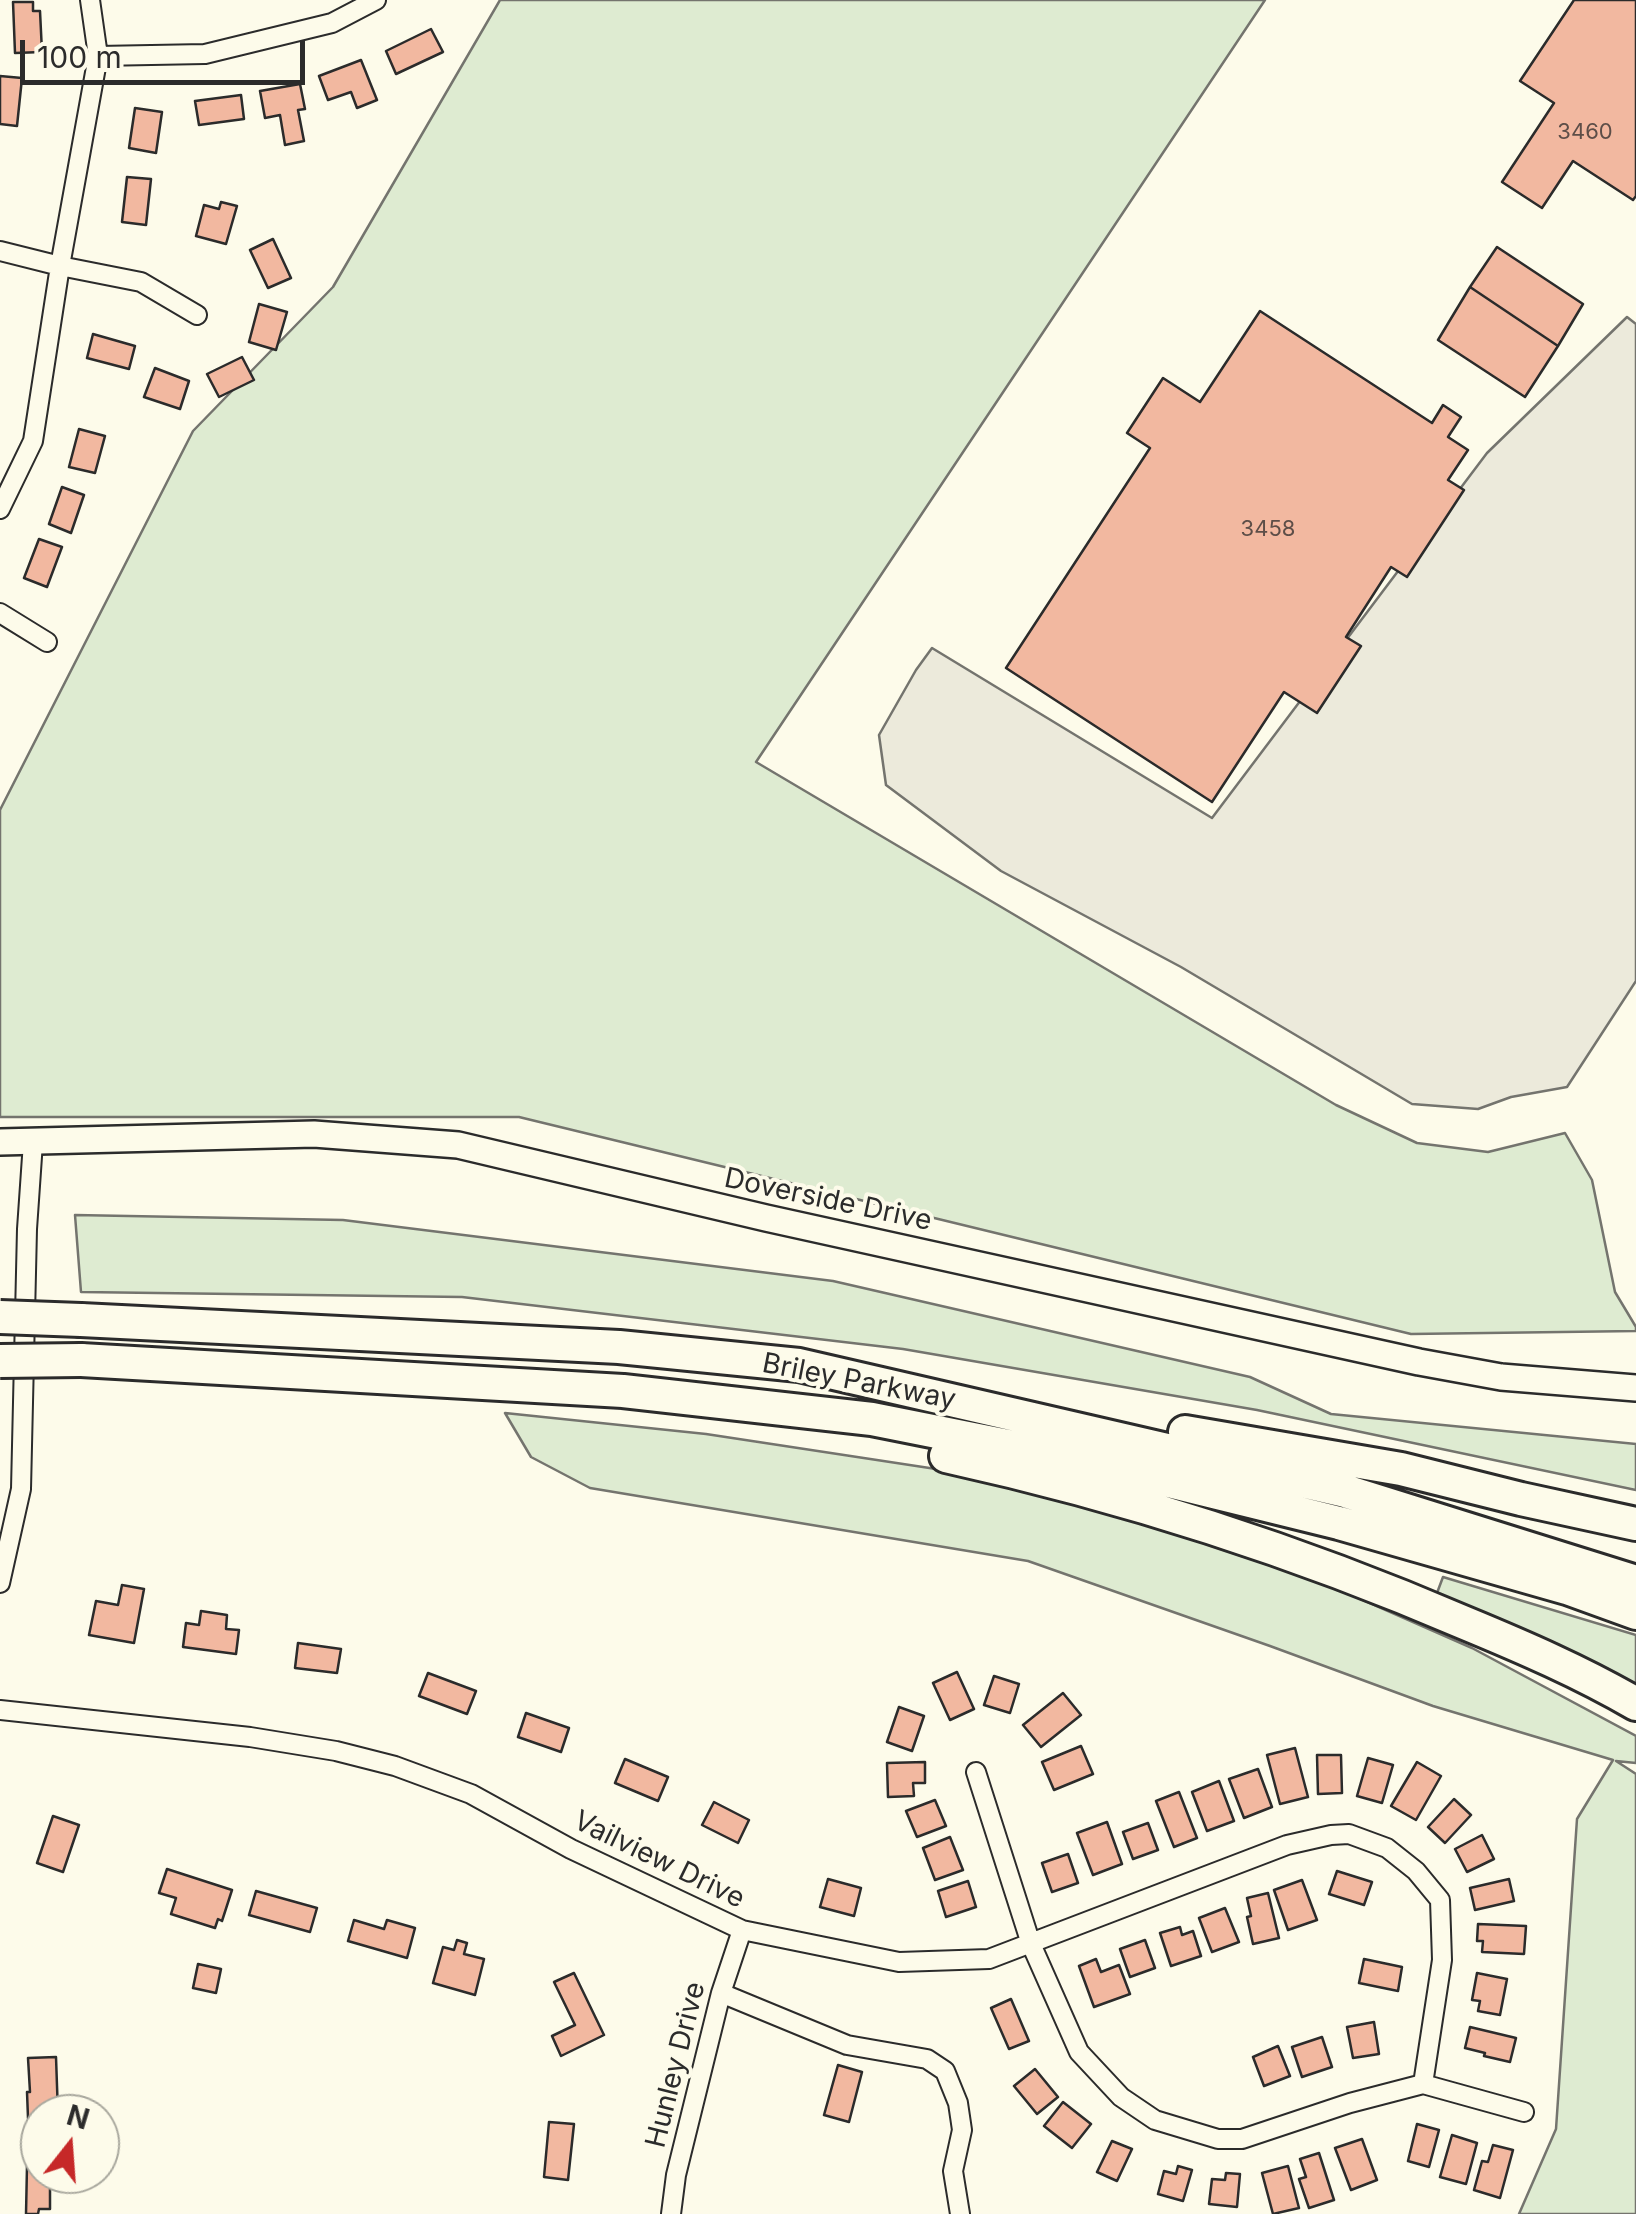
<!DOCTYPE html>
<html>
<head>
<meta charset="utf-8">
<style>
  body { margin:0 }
  #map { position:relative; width:1636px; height:2214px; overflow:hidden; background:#fdfbea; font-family:Inter,sans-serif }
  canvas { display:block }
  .north { position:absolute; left:20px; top:2094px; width:100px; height:100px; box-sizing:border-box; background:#fdfbea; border:2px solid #a9a89e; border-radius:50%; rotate:17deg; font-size:28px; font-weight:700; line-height:40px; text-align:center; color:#2b2b2b }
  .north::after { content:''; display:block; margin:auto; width:35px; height:45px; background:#c62828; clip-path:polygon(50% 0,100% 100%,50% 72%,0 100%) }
  .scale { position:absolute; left:20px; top:40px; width:285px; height:45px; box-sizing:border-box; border:5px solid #2b2b2b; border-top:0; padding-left:12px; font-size:30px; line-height:35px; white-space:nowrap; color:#2b2b2b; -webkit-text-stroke:8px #fdfbea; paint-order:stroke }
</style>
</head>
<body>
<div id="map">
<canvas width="1636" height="2214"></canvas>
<div class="north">N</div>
<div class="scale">100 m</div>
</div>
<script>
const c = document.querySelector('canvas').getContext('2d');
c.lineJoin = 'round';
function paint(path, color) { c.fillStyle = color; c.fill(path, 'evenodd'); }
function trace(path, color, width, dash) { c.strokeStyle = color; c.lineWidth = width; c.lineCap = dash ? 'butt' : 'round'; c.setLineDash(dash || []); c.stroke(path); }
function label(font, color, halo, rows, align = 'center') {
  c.font = font + ' Inter,sans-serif'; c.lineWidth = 8; c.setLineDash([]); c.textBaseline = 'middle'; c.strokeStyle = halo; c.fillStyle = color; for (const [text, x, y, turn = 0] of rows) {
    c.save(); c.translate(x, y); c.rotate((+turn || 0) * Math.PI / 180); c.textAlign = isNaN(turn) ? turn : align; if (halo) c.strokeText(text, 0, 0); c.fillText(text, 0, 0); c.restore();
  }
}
const green = new Path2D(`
  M500 0H1265L756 762 1336 1105 1417 1143 1488 1152 1565 1133 1592 1180 1615 1292 1636 1327V1331L1411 1334 519 1117H0V810L193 431 333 287Z
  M75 1215 343 1220 833 1281 1250 1377 1331 1414 1636 1444V1490L1257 1410 903 1349 462 1297 81 1292Z
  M505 1413 706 1434 936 1469 1135 1520 1329 1585 1472 1648 1636 1736V1763L1616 1761 1636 1774V2214H1519L1556 2129 1577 1819 1613 1760 1433 1706 1270 1646 1028 1561 590 1488 531 1457Z
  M1443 1577 1636 1635V1689L1437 1593Z`);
paint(green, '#deebd1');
trace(green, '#74746e', 2.5);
const parking = new Path2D(`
  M1627 317 1636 324V981L1567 1087 1511 1097 1478 1109 1412 1104 1181 967 1001 871 886 785 879 735 916 670 932 648 1212 818 1487 453Z`);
paint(parking, '#eceadb');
trace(parking, '#74746e', 2.5);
const building = new Path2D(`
  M1574 0H1636V196L1633 200 1573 161 1542 208 1502 182 1554 103 1520 81Z
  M13 2H33V11H40L42 52 15 53Z
  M431 29 443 52 396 74 386 51Z
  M361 60 377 100 357 108 351 92 328 100 319 76Z
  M0 76 22 78 17 126 0 124Z
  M300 84 305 109 298 110 304 141 285 145 280 115 265 118 260 91Z
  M241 95 244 119 199 125 195 101Z
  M135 108 162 112 156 153 129 148Z
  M127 177 151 179 146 225 122 222Z
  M221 202 237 206 226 244 196 236 204 205 219 209Z
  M273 239 291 278 268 288 250 250Z
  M1497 247 1583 304 1558 346 1470 287Z
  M1470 287 1558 346 1525 397 1438 340Z
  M259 304 287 312 276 350 249 342Z
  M1260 311 1432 423 1443 405 1461 417 1448 437 1468 450 1448 480 1464 490 1407 577 1391 567 1346 637 1361 646 1317 713 1284 692 1212 802 1006 668 1150 448 1127 433 1163 378 1200 402Z
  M93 334 135 346 129 369 87 358Z
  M242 357 254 380 219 397 207 374Z
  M155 368 189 381 180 409 144 397Z
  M79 429 105 436 95 473 69 467Z
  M62 487 84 495 71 533 49 524Z
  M39 539 62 547 47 587 24 578Z
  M122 1585 144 1589 134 1643 89 1635 96 1601 118 1605Z
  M201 1611 227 1615 226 1629 239 1630 236 1654 183 1647 186 1623 199 1625Z
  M298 1643 341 1649 337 1673 295 1668Z
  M957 1672 974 1709 950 1720 933 1683Z
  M428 1673 476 1691 467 1714 419 1696Z
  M994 1676 1019 1684 1010 1713 984 1705Z
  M1063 1693 1081 1715 1041 1747 1023 1725Z
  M899 1707 924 1716 912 1751 887 1742Z
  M526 1713 569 1728 561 1752 518 1737Z
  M1081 1746 1093 1774 1054 1790 1042 1762Z
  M1295 1748 1308 1797 1280 1804 1267 1755Z
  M1317 1755H1341L1342 1793 1318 1794Z
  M1368 1758 1393 1765 1382 1803 1357 1796Z
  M625 1759 668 1777 658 1801 615 1783Z
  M925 1762V1783H913L914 1796 888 1797 887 1763Z
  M1417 1762 1441 1776 1416 1820 1391 1806Z
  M1258 1769 1272 1807 1244 1818 1229 1779Z
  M1219 1781 1234 1821 1207 1831 1192 1792Z
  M1179 1792 1197 1838 1174 1847 1156 1801Z
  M1454 1799 1471 1815 1445 1843 1428 1827Z
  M935 1800 946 1826 917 1837 906 1811Z
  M714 1802 749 1820 738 1843 702 1825Z
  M53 1816 79 1825 63 1872 37 1863Z
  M1107 1822 1122 1864 1093 1875 1077 1833Z
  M1148 1823 1158 1850 1133 1859 1123 1832Z
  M1482 1835 1494 1859 1467 1872 1455 1849Z
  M950 1837 963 1870 935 1880 923 1848Z
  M1068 1854 1078 1883 1052 1892 1042 1863Z
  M167 1869 232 1890 222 1921 218 1919 215 1928 171 1914 176 1898 159 1893Z
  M1337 1871 1372 1882 1364 1905 1329 1894Z
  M828 1879 861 1888 854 1916 820 1907Z
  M1509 1879 1514 1901 1475 1910 1470 1888Z
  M1302 1880 1317 1920 1288 1930 1274 1890Z
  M968 1881 976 1907 946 1917 938 1891Z
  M256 1891 317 1908 310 1932 249 1915Z
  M1268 1893 1279 1938 1253 1944 1247 1917 1251 1916 1247 1898Z
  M1225 1908 1239 1942 1212 1952 1199 1918Z
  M354 1920 384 1929 387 1920 415 1928 407 1958 348 1941Z
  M1478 1924 1526 1926 1524 1954 1482 1952 1483 1941H1477Z
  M1180 1927 1182 1935 1193 1931 1201 1956 1171 1966 1160 1933Z
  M457 1940 467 1943 464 1954 484 1959 475 1995 433 1983 443 1947 454 1950Z
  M1145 1940 1155 1968 1130 1977 1120 1949Z
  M1096 1959 1101 1972 1119 1965 1130 1994 1094 2007 1079 1966Z
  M1364 1959 1402 1967 1398 1991 1359 1983Z
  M198 1964 221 1969 216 1993 193 1988Z
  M574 1973 604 2035 561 2056 552 2036 575 2025 554 1982Z
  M1477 1973 1507 1979 1500 2015 1478 2011 1480 2001 1472 2000Z
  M1011 1999 1029 2041 1009 2049 991 2008Z
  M1374 2022 1379 2054 1353 2058 1347 2027Z
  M1470 2027 1516 2038 1510 2062 1484 2056 1485 2053 1465 2048Z
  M1322 2037 1332 2067 1302 2077 1292 2047Z
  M1278 2046 1290 2076 1264 2086 1253 2057Z
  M56 2057 58 2114H40V2117L28 2118 27 2092H30L28 2058Z
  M838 2065 862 2072 849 2122 824 2115Z
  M1035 2069 1058 2097 1037 2114 1014 2086Z
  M1063 2102 1091 2124 1072 2148 1044 2126Z
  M549 2122 574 2124 568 2180 544 2177Z
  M1417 2124 1439 2130 1429 2167 1408 2161Z
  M1452 2135 1477 2143 1466 2184 1440 2177Z
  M1362 2139 1377 2180 1351 2190 1335 2148Z
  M1112 2141 1132 2149 1117 2181 1097 2172Z
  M1493 2145 1513 2150 1500 2198 1474 2190 1482 2161 1488 2162Z
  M1319 2153 1334 2200 1309 2208 1299 2179 1306 2177 1300 2159Z
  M27 2166 40 2167V2174H50V2209H39L38 2214H26Z
  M1178 2166 1192 2170 1183 2201 1158 2194 1164 2171 1176 2174Z
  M1288 2166 1299 2208 1273 2214 1262 2173Z
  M1226 2173 1240 2174 1237 2207 1209 2204 1212 2179 1225 2180Z`);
paint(building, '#f2b8a0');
trace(building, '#2b2b2b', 2.5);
const street = new Path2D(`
  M98 56 205 54 332 23 376 0
  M0 251 60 266 141 282 197 315
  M0 509 33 441 60 266 98 56 90 0
  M0 613 47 642
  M0 1583 21 1489 27 1229 33 1142
  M0 1710 250 1737 336 1751 395 1766 471 1794 571 1849 742 1930 899 1962 989 1959 1287 1845 1331 1835 1349 1834 1387 1848 1416 1871 1440 1900 1442 1960 1423 2084
  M976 1772 1031 1944 1079 2052 1121 2097 1155 2120 1218 2139H1242L1350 2103 1423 2084 1524 2112
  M721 1993 847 2045 927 2059 945 2071 958 2103 962 2130 953 2171 960 2214
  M671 2214 676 2175 721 1993 742 1930`);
const secondary = new Path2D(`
  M0 1142 314 1134 458 1145 766 1218 1419 1362 1501 1377 1636 1388`);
const highway = new Path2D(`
  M81 1320 619 1347 799 1365 1345 1491 1636 1582
  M81 1360 623 1391 872 1419 1108 1466 1339 1523 1567 1588 1636 1613
  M1185 1432 1401 1469 1521 1499 1636 1524
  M946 1456C1123 1495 1298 1551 1465 1623 1523 1647 1581 1672 1636 1704`);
trace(street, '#2b2b2b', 22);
trace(secondary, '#2b2b2b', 30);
trace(highway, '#2b2b2b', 38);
trace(street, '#fdfbea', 18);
trace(secondary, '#fdfbea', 25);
trace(highway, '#fdfbea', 32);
const highwayBridge = new Path2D(`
  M0 1317 81 1320
  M0 1361 81 1360`);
trace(highwayBridge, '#2b2b2b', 38, []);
trace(highwayBridge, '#fdfbea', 32);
label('22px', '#5d4e48', null, [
  ["3460",1585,132],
  ["3458",1268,529]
]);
label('28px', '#2b2b2b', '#fdfbea', [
  ["Doverside Drive",828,1200,12],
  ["Briley Parkway",859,1382,11],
  ["Vailview Drive",659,1860,26],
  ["Hunley Drive",676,2065,-76]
]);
</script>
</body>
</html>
